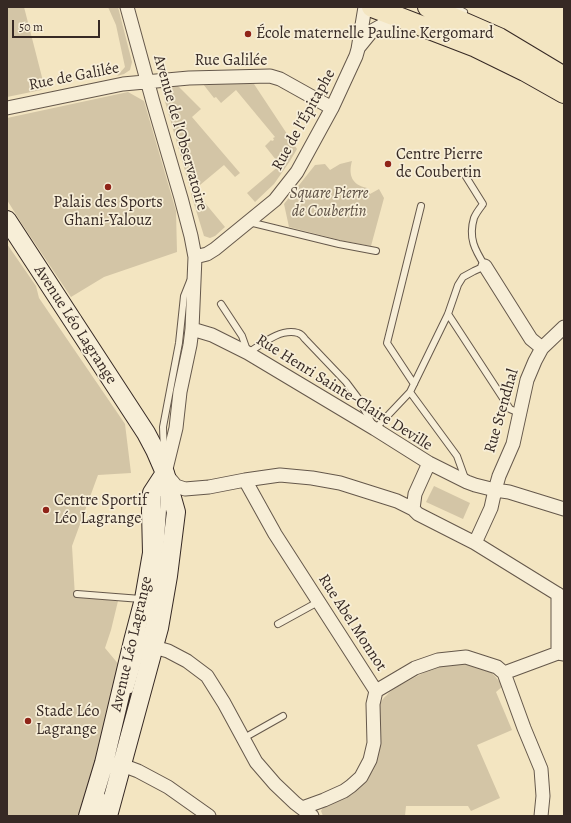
<!DOCTYPE html>
<html>
<head>
<meta charset="utf-8">
<style>
  body { margin:0 }
  #map { position:relative; width:571px; height:823px; overflow:hidden; background:#f3e5c1; font-family:Alegreya,serif }
  canvas { display:block }
  .frame { position:absolute; inset:0; border:8px solid #362924; pointer-events:none }
  .scale { position:absolute; left:12px; top:20px; width:88px; height:18px; box-sizing:border-box; border:2px solid #362924; border-top:0; padding-left:5px; font-size:12px; line-height:14px; white-space:nowrap; color:#362924; -webkit-text-stroke:3px #f7eed7; paint-order:stroke }
</style>
</head>
<body>
<div id="map">
<canvas width="571" height="823"></canvas>
<div class="frame"></div>
<div class="scale">50 m</div>
</div>
<script>
const c = document.querySelector('canvas').getContext('2d');
c.lineJoin = 'round';
function paint(path, color) { c.fillStyle = color; c.fill(path, 'evenodd'); }
function trace(path, color, width, dash) { c.strokeStyle = color; c.lineWidth = width; c.lineCap = dash ? 'butt' : 'round'; c.setLineDash(dash || []); c.stroke(path); }
function label(font, color, halo, rows, align = 'center') {
  c.font = font + ' Alegreya,serif'; c.lineWidth = 3.5; c.setLineDash([]); c.textBaseline = 'middle'; c.strokeStyle = halo; c.fillStyle = color; for (const [text, x, y, turn = 0] of rows) {
    c.save(); c.translate(x, y); c.rotate((+turn || 0) * Math.PI / 180); c.textAlign = isNaN(turn) ? turn : align; if (halo) c.strokeText(text, 0, 0); c.fillText(text, 0, 0); c.restore();
  }
}
paint(new Path2D(`
  M7 7H24L44 85 43 88 41 90 7 97Z
  M108 7H118L132 62 130 70 124 74 117 76 125 67 116 25Z
  M203 84H254L297 149 290 161 274 184 255 202 247 193 280 165 265 146 271 140 272 141 274 140 273 138 275 137 236 90 221 103 216 97 214 98Z
  M177 85 201 109 192 117 240 173 235 177 224 165 200 185 197 182 190 188 164 98 169 88Z
  M128 92 144 101 176 211 177 252 104 277 71 297 22 224 7 200V118Z
  M352 161C348 175 352 185 367 188L370 194 379 189 384 198 371 246 344 241 289 227 284 204 315 165 325 164 330 170 340 164Z
  M195 191 225 227 215 236 210 238 204 236 191 194Z
  M7 244 36 286 39 298 125 424 131 473 98 475 72 546 75 597 118 601 111 630 105 648 120 666 81 816H7Z
  M434 486 470 503 463 519 426 502Z
  M457 662 486 668 494 675 503 686 496 692 512 730 477 745 500 798 471 811 468 806H406L405 816H323L321 811 325 804 346 792 351 795 360 786 378 708C380 703 383 698 387 695 392 689 401 685 408 681 424 672 439 665 457 662Z`), '#d3c5a6');
const lane = new Path2D(`
  M454 7 464 12
  M249 222 339 244 376 251
  M221 304 242 336 248 353C262 344 280 328 298 333 301 334 303 336 305 339L346 382 358 398 375 429 410 392 448 314 458 285 463 277 474 271 485 266C475 250 468 238 474 218 476 213 480 208 483 204L463 172
  M448 314 510 409 519 413
  M414 384 387 343 421 206
  M410 392 457 456 466 481
  M164 455 163 427 179 343 184 296 190 281
  M77 594 141 599
  M278 624 318 602
  M130 690 149 625 159 571 164 494
  M244 738 283 716
  M98 816 103 797`);
const street = new Path2D(`
  M127 7 153 102 181 198 191 236 195 257 192 329 190 345 180 392 176 428 165 473 176 486 185 489 209 487 245 480 280 475 312 478 340 483 397 501 413 509 418 514 475 543 564 598
  M359 47 372 31 381 26 401 19
  M7 108 123 84 189 78 270 76 280 79 332 108
  M195 257 207 254 215 249 275 200 297 172 332 108 356 56 358 49 365 7
  M485 266 531 339 542 348
  M564 327 542 348 535 361 527 380 513 444 499 476 495 490 509 492 564 509
  M192 329 212 335 248 353 375 429 429 463 467 482 475 485 495 490 491 508 475 543
  M245 480 275 534 376 691 373 704 374 743 370 760 361 777 351 786 344 791 324 800 302 808
  M413 509 415 494 429 463
  M133 641 168 651 187 661 207 676 224 703 256 762 275 784 295 803 312 816
  M558 653V594
  M504 673 558 653 564 654
  M376 691 415 668 438 660 466 657 497 667 504 673 524 728 541 769 543 796 541 816
  M122 765 138 771 168 787 209 816`);
const secondary = new Path2D(`
  M7 220 146 433 155 450 165 473 176 512 168 576 159 628 108 816
  M88 816 104 763 133 641 144 599 152 553 151 511 152 493 165 473`);
const primary = new Path2D(`
  M372 7 476 47 525 71 564 93
  M428 7 499 38 564 77`);
trace(lane, '#65584b', 8);
trace(street, '#65584b', 15);
trace(secondary, '#362924', 20);
trace(primary, '#362924', 22);
trace(lane, '#f7eed7', 6);
trace(street, '#f7eed7', 13);
trace(secondary, '#f7eed7', 18);
trace(primary, '#f3e5c1', 20);
for (const [x, y, r, color] of [
  [248,34,4,"#8f2418"],
  [388,164,4,"#8f2418"],
  [108,187,4,"#8f2418"],
  [46,510,4,"#8f2418"],
  [28,721,4,"#8f2418"]
]) { const dot = new Path2D(); dot.arc(x, y, r, 0, 2 * Math.PI); c.fillStyle = color; c.fill(dot); trace(dot, '#f7eed7', 1.5); }
label('16px', '#362924', '#f7eed7', [
  ["École maternelle Pauline Kergomard",256,34],
  ["Centre Pierre",396,155],
  ["de Coubertin",396,173],
  ["Palais des Sports",108,203,"center"],
  ["Ghani-Yalouz",108,221,"center"],
  ["Centre Sportif",54,501],
  ["Léo Lagrange",54,519],
  ["Stade Léo",36,712],
  ["Lagrange",36,730]
], 'left');
label('16px', '#362924', '#f7eed7', [
  ["Rue Galilée",231,61],
  ["Rue de Galilée",74,77,-11],
  ["Rue de l'Épitaphe",304,120,-61],
  ["Avenue de l'Observatoire",180,133,74],
  ["Avenue Léo Lagrange",75,325,57],
  ["Rue Henri Sainte-Claire Deville",344,393,32],
  ["Rue Stendhal",502,411,-74],
  ["Rue Abel Monnot",352,623,57],
  ["Avenue Léo Lagrange",132,644,-77]
]);
label('italic 16px', '#5d5044', '#f7eed7', [
  ["Square Pierre",329,194],
  ["de Coubertin",329,212]
]);
</script>
</body>
</html>
